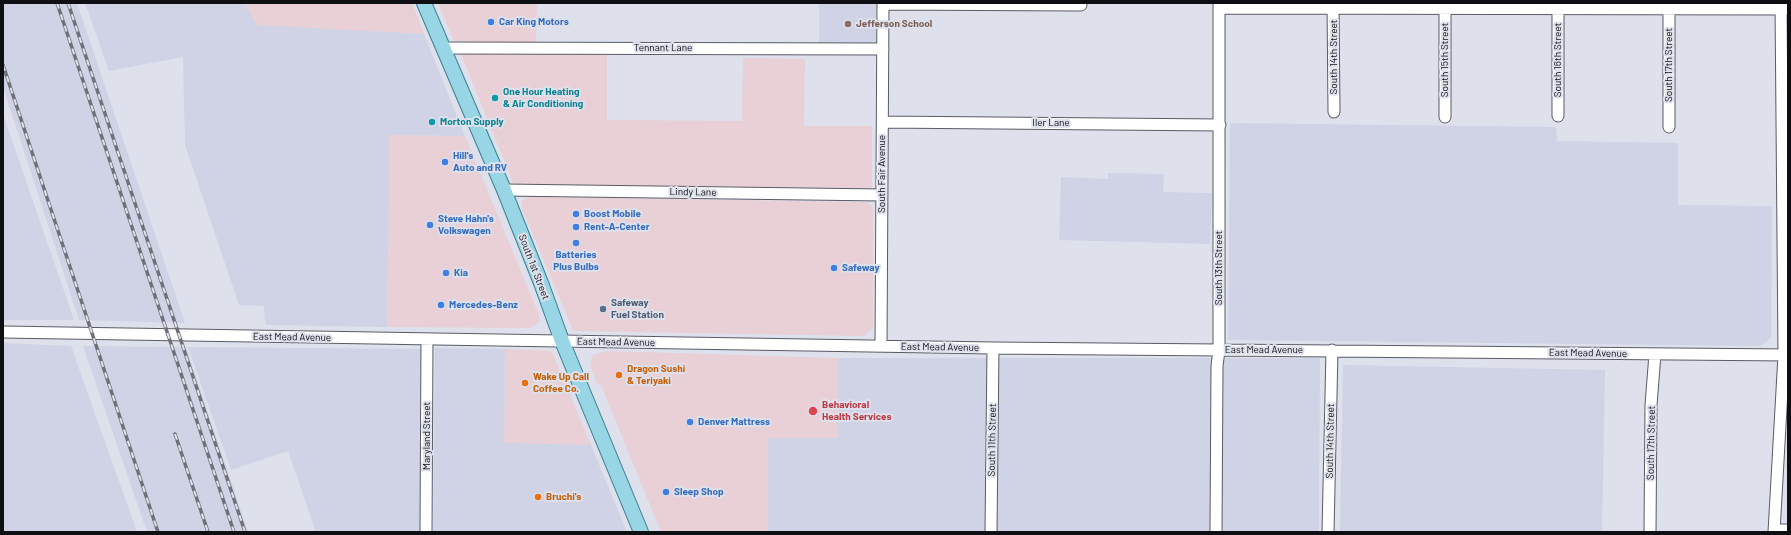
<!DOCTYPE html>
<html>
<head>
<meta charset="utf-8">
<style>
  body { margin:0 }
  #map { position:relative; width:1791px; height:535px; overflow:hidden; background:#dee0ec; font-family:Barlow,sans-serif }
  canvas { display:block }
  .frame { position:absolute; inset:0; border:4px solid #0e0f13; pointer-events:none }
</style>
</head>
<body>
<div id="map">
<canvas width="1791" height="535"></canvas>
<div class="frame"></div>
</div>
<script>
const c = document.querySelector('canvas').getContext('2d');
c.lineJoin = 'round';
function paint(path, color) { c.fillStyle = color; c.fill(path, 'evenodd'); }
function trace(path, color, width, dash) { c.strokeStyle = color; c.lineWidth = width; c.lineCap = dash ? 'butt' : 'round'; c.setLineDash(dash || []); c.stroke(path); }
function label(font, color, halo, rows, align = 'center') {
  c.font = font + ' Barlow,sans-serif'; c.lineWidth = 4; c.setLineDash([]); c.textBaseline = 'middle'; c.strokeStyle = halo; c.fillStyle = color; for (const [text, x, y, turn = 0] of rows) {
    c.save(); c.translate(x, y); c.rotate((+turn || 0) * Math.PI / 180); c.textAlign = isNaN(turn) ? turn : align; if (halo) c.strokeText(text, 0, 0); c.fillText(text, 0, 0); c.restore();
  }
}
paint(new Path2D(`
  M245 3H412L424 34 257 27Z
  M438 3H537L536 44 454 41Z
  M461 54 607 55V120L742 121 743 58 805 59 804 126H872V188L514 185Z
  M390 135 465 136 539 315 540 321 535 325 530 328 387 327Z
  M528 197 866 202 871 205 873 211V328L864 336 579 331 573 330 521 206 522 201Z
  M505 349 550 351 553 354 591 445 504 444Z
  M605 351 838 358V438H768V532H661L601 385 597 384 590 365 593 355Z`), '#e9cfd6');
paint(new Path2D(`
  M3 3H77L185 323 79 320 3 87Z
  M85 3H245L257 25 424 34 465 136 390 135 387 327 267 325 265 323 264 306 239 305 185 145 183 57 109 71Z
  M819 3H876V44H819Z
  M3 114 74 320H3Z
  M1230 123 1556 127 1557 141 1678 143V205L1772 206 1771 338 1760 346 1228 340Z
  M1108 173 1164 174 1163 192 1212 193 1210 244 1059 240 1061 177 1108 179Z
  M3 343 71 346 137 532H3Z
  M83 346 186 347 248 532H147Z
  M188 347 421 349 420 532H316L288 451 231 470Z
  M435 348 505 349 504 443 591 445 627 532H433Z
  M838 358H1320L1319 532H768V438H838Z
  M1343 365 1605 370 1602 532H1340Z`), '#cfd3e5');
const minor = new Path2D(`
  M1333 3 1334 112
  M1445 3V117
  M1558 3V116
  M1669 3V127
  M883 4 1081 5
  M1219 8 1788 9
  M443 48 883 49
  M883 122 1220 125
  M504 190 882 195
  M3 332 993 348 1788 355
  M881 346 883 3
  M1775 530H1788
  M426 532 427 339
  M991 532 993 348
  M1216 532 1217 366 1219 350V3
  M1328 532 1332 350
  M1650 532 1651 405 1655 354
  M1774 532 1784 355 1781 3`);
const major = new Path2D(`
  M424 3 504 190 541 283 562 341 641 532`);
trace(minor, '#595b65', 13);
trace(major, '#3c7f90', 16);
trace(minor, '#fff', 11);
trace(major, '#98d6e5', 14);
const rail = new Path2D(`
  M57 3 234 532
  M68 3 245 532
  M3 65 158 532
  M175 434 208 532`);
trace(rail, '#6f7078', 3.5);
trace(rail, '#dee0ec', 2, [6]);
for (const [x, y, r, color] of [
  [491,22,4,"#3f7fe0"],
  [848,24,4,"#8d6e63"],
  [495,98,4,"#0f9aa8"],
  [432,122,4,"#0f9aa8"],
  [445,162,4,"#3f7fe0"],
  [576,214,4,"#3f7fe0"],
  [430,225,4,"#3f7fe0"],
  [576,227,4,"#3f7fe0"],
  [576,243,4,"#3f7fe0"],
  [834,268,4,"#3f7fe0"],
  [446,273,4,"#3f7fe0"],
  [441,305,4,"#3f7fe0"],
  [603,309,4,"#5c6f8a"],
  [619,375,4,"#e8710a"],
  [525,383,4,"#e8710a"],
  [813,411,5,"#e0444e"],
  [690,422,4,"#3f7fe0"],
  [666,492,4,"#3f7fe0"],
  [538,497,4,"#e8710a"]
]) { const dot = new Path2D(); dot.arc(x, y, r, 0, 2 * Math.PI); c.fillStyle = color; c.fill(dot); trace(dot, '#dee0ec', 1.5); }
label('bold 10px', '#366cbe', '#dee0ec', [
  ["Car King Motors",499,22],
  ["Hill's",453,156],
  ["Auto and RV",453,168],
  ["Boost Mobile",584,214],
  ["Steve Hahn's",438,219],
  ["Volkswagen",438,231],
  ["Rent-A-Center",584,227],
  ["Batteries",576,255,"center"],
  ["Plus Bulbs",576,267,"center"],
  ["Safeway",842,268],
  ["Kia",454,273],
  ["Mercedes-Benz",449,305],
  ["Denver Mattress",698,422],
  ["Sleep Shop",674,492]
], 'left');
label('bold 10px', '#785e54', '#dee0ec', [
  ["Jefferson School",856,24]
], 'left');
label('10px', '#0e0f13', '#dee0ec', [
  ["Tennant Lane",663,48],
  ["South 14th Street",1334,57,-90],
  ["South 15th Street",1445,60,-90],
  ["South 16th Street",1558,60,-90],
  ["South 17th Street",1669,65,-90],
  ["Iler Lane",1051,123],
  ["South Fair Avenue",882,174,-90],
  ["Lindy Lane",693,192,1],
  ["South 1st Street",534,267,69],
  ["South 13th Street",1219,268,-90],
  ["East Mead Avenue",292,337,1],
  ["East Mead Avenue",616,342,1],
  ["East Mead Avenue",940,347,1],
  ["East Mead Avenue",1264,350],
  ["East Mead Avenue",1588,353,1],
  ["Maryland Street",427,436,-90],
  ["South 11th Street",992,440,-89],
  ["South 14th Street",1330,441,-89],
  ["South 17th Street",1651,443,-89]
]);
label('bold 10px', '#0d838f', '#dee0ec', [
  ["One Hour Heating",503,92],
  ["& Air Conditioning",503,104],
  ["Morton Supply",440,122]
], 'left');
label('bold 10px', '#4e5e75', '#dee0ec', [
  ["Safeway",611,303],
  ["Fuel Station",611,315]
], 'left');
label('bold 10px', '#c56008', '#dee0ec', [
  ["Dragon Sushi",627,369],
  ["& Teriyaki",627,381],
  ["Wake Up Call",533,377],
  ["Coffee Co.",533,389],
  ["Bruchi's",546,497]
], 'left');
label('bold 10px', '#be3a42', '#dee0ec', [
  ["Behavioral",822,405],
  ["Health Services",822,417]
], 'left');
</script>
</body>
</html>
